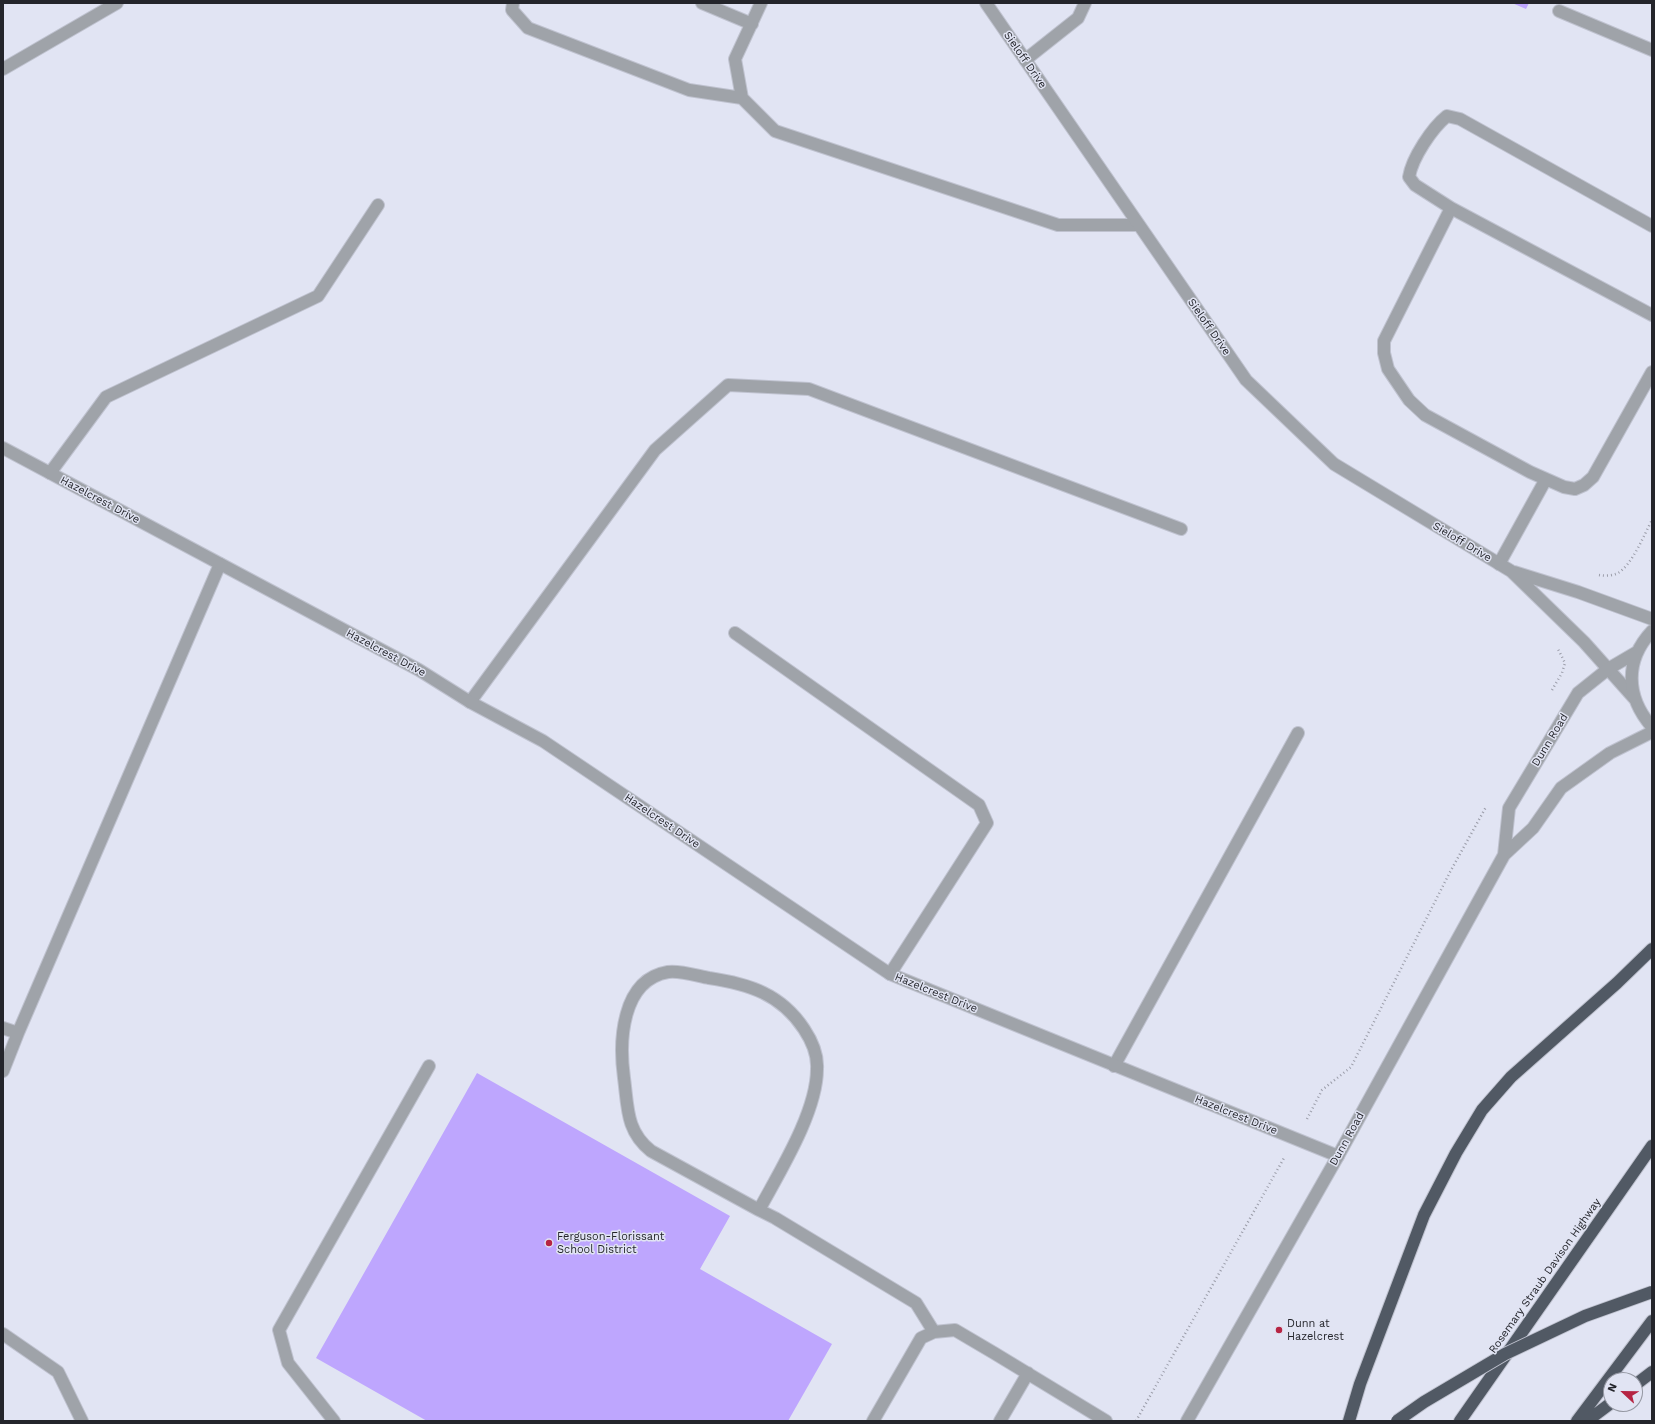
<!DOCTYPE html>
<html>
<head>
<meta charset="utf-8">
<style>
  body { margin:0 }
  #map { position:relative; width:1655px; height:1424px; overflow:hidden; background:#e1e4f3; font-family:"Work Sans",sans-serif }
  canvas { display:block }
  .frame { position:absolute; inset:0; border:4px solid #24252b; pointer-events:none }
  .north { position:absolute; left:1603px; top:1372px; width:40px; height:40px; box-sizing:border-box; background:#e1e4f3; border:1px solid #9598a3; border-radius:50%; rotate:292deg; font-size:11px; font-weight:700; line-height:16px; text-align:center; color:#24252b }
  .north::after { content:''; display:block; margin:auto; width:14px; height:18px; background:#b62443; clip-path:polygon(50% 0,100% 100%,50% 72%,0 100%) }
</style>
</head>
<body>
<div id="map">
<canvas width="1655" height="1424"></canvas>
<div class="frame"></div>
<div class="north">N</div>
</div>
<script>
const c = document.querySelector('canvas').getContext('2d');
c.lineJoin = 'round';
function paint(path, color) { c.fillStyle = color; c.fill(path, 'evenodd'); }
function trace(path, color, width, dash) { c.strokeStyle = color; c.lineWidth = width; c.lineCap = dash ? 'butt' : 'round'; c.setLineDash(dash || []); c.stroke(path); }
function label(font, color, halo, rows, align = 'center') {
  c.font = font + ' "Work Sans",sans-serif'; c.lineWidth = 3; c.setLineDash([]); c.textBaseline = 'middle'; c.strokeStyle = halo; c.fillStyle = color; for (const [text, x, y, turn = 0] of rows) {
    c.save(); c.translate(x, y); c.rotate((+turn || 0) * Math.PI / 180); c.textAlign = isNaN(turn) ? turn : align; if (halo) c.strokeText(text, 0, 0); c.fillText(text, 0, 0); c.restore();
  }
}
paint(new Path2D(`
  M1512 3H1529L1526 9Z
  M477 1073 730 1216 700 1269 832 1344 788 1421H427L316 1358Z`), '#bea6fe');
const service = new Path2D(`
  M513 3 512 10 528 28 689 90 742 98
  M702 3 752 24
  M761 3 735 59 742 98 775 131 1058 225H1138
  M1559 11 1652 50
  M1025 60 1078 18 1085 3
  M3 69 117 3
  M1451 208 1652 315
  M1652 226 1460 119 1447 116C1432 128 1412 158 1409 177L1415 185 1451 208 1384 341V353L1388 369 1409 400 1425 415 1530 472 1564 487 1575 489 1584 485 1593 477 1652 372
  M50 473 106 397 318 296 378 205
  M1499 564 1546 479
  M735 633 979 805 987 823 890 974
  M470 702 655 450 728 385 809 389 1181 529
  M3 1028 18 1033 220 564
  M1114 1066 1298 733
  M3 1071 18 1033
  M759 1210C780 1171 817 1112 817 1069 818 1054 812 1041 804 1029 781 994 749 984 709 978 698 976 679 970 668 972 621 980 619 1042 624 1078 628 1108 626 1131 651 1151L759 1210 775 1218 916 1303 934 1332
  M3 1334 58 1372 82 1421
  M334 1421 288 1363 279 1330 429 1066
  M873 1421 921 1338 934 1332 955 1330 994 1353 1106 1421
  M1000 1421 1028 1373`);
const minor = new Path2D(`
  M986 3 1246 380 1334 464 1511 571 1584 642 1634 698
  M3 448 419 670 470 702 543 741 890 974 1338 1156
  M1514 572 1578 592 1652 619`);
const tertiary = new Path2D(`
  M1652 631C1624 661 1626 697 1652 727
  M1504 855 1509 808 1578 693 1608 669 1637 652
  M1187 1421 1338 1156 1504 855 1533 828 1561 788 1610 753 1652 732`);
const motorway = new Path2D(`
  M1635 1385 1652 1372
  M1349 1421 1360 1384 1424 1215 1456 1153 1482 1110 1511 1077 1617 983 1652 949
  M1460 1421 1652 1146
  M1577 1421 1652 1321
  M1587 1421 1611 1403`);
trace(service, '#bfc2cf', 14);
trace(minor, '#bfc2cf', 14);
trace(tertiary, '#bfc2cf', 14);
trace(motorway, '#bfc2cf', 14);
trace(new Path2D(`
  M1599 575C1605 576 1612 576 1618 573 1632 565 1644 535 1652 520
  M1552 690 1562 673 1565 663 1558 649
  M1307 1119 1322 1090 1351 1067 1450 872 1486 807
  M1136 1421 1284 1158`), '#9c9eaa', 2.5, [1, 3]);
trace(service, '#9fa3a9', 12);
trace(minor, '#9fa3a9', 12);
trace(tertiary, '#9fa3a9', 12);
trace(motorway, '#515964', 12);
const motorwayBridge = new Path2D(`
  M1397 1421 1424 1402 1505 1354 1585 1316 1652 1292`);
trace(motorwayBridge, '#bfc2cf', 14, []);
trace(motorwayBridge, '#515964', 12);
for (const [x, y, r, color] of [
  [549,1243,4,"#b62443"],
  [1279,1330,4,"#b62443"]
]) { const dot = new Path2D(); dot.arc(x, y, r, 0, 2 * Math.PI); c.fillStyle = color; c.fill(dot); trace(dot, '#e1e4f3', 1.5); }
label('11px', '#24252b', '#e1e4f3', [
  ["Sieloff Drive",1025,60,55],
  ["Sieloff Drive",1209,327,55],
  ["Hazelcrest Drive",100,500,28],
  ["Sieloff Drive",1462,542,31],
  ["Hazelcrest Drive",386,653,28],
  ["Dunn Road",1550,740,-59],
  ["Hazelcrest Drive",662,821,34],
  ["Hazelcrest Drive",936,993,22],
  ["Hazelcrest Drive",1236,1115,22],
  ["Dunn Road",1347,1139,-61],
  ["Rosemary Straub Davison Highway",1545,1276,-55]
]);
label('11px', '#24252b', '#e1e4f3', [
  ["Ferguson-Florissant",557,1237],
  ["School District",557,1250],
  ["Dunn at",1287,1324],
  ["Hazelcrest",1287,1337]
], 'left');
</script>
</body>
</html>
